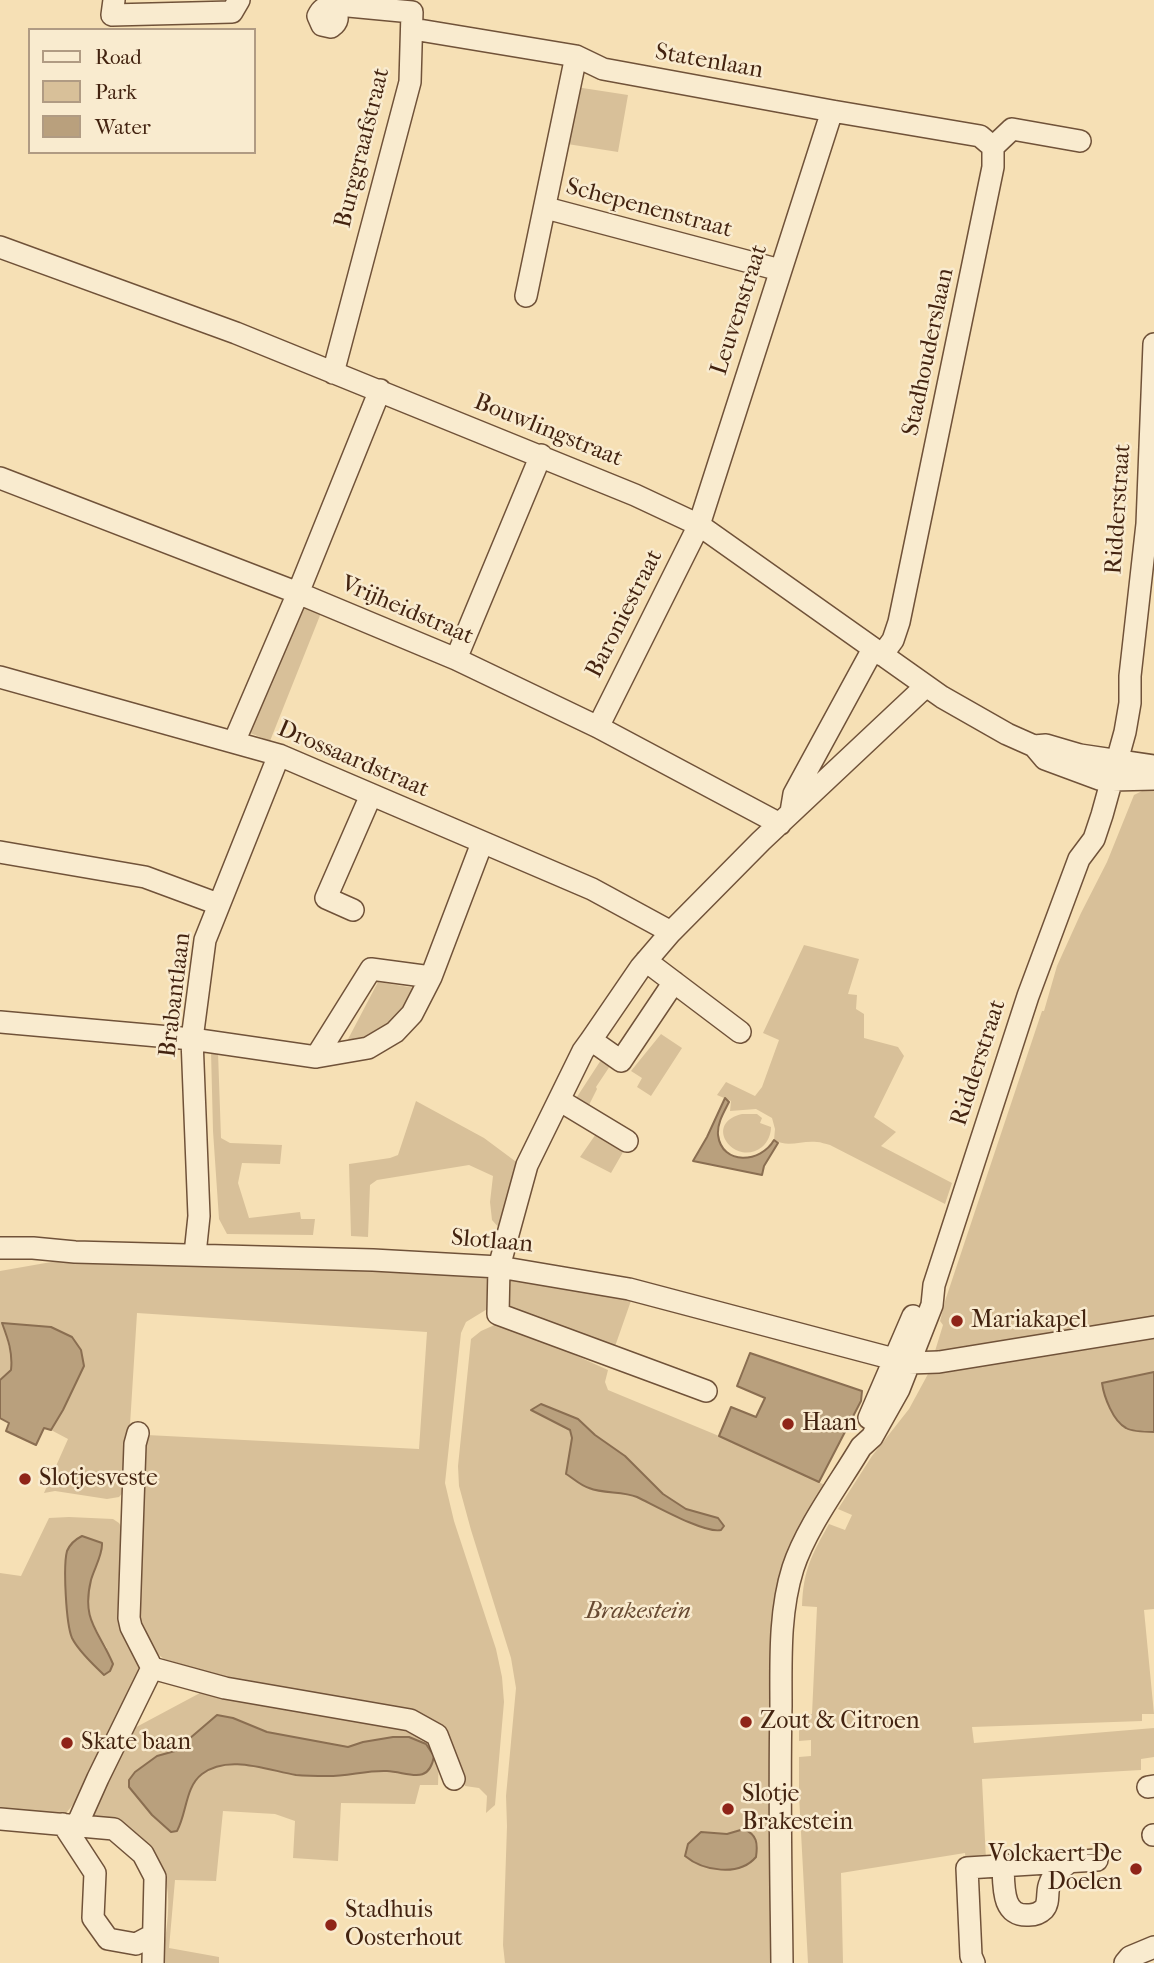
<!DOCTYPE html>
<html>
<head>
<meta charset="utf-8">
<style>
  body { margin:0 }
  #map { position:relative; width:1154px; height:1963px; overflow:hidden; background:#f6e0b5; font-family:"IM FELL French Canon",serif }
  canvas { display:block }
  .legend { position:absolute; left:28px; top:28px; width:228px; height:126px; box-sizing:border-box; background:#f9ebcf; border:2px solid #b09b83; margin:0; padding:9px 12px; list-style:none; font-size:21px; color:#432310 }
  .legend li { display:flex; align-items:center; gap:14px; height:35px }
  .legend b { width:35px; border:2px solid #b09b83 }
</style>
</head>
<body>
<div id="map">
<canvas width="1154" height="1963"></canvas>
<ul class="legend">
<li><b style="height:9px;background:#f9ebcf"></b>Road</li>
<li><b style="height:19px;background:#d8c099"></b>Park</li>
<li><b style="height:19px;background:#b9a07d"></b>Water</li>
</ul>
</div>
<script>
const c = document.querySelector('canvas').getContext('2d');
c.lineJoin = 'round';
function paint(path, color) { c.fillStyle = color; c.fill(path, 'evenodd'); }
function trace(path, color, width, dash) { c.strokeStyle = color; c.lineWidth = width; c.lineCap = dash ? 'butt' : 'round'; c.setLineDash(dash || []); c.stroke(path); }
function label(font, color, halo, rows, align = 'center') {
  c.font = font + ' "IM FELL French Canon",serif'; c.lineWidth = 5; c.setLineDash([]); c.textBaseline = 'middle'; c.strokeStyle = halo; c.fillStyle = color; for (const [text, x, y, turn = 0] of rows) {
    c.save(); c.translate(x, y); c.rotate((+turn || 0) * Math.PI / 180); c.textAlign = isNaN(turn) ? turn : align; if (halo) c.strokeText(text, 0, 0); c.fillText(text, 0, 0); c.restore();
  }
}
paint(new Path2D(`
  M576 87 628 95 618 152 561 143Z
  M302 605 321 613 270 741 250 733Z
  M1154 790V1609L1144 1610 1154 1714H1142V1721L972 1727 974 1743 1154 1728V1757L1141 1759V1770L982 1779 986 1860 966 1861 965 1853 841 1873 843 1963H808L799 1795V1757L811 1756V1740L799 1741V1716L812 1714 817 1607 802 1606C803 1570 812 1554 829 1524L845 1530 852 1515 838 1509 872 1456 909 1409 928 1374 943 1325 940 1321 946 1298 1042 1011H1044L1057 966 1081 913 1107 862 1134 795 1142 791Z
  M804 945 859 959 848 994 857 995 856 1009 864 1014V1038L898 1047 904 1056 874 1117 896 1132 881 1146 952 1183 945 1204 830 1145C825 1144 821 1142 817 1142 802 1140 788 1148 774 1140L775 1129 772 1118 756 1109 730 1111 731 1101 717 1095 726 1082 755 1096 762 1087 779 1040 763 1033Z
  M378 982 421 989 398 1023 370 1038 346 1043Z
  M661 1034 682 1048 651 1096 637 1087 642 1078 631 1071Z
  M211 1051 218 1052 221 1138 230 1143 282 1145 280 1164 242 1163 238 1183 249 1218 300 1212 301 1219H315L313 1235 227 1234 219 1219 213 1131Z
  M601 1060 610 1066 596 1087 597 1089 586 1111 573 1103Z
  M416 1101 484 1138 519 1164 500 1229 492 1220 490 1202 493 1176 469 1165 377 1180 370 1185 368 1237 351 1236 349 1164 390 1158 398 1155Z
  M742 1114H757L762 1118 760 1123 771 1127C771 1134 768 1142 762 1147 736 1168 701 1124 742 1114Z
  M598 1131 626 1147 611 1173 580 1157Z
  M74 1258 492 1268 489 1308 466 1322 461 1333 445 1483 454 1521 496 1649 502 1677 504 1702 495 1805 486 1813 487 1796 479 1788 465 1786 461 1770 442 1733 248 1684 164 1659 147 1646 136 1617 140 1456 147 1435 419 1449 427 1332 137 1313 126 1489 119 1497 107 1499 55 1491 44 1493 68 1439 51 1430 63 1410 84 1366 51 1327 3 1323 12 1360 11 1370 0 1380V1271Z
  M507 1270 633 1295 612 1355 506 1312Z
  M499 1323 515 1328 608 1370 605 1382 608 1390 719 1436 825 1485 795 1541 775 1963H505L503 1945 507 1826 506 1796 516 1688 511 1658 471 1530 459 1486 458 1466 471 1339 481 1331Z
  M69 1517 113 1519 119 1523 124 1532 141 1672 91 1782 63 1817 0 1812V1573L21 1576 49 1518ZM82 1536 102 1543C103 1552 96 1561 94 1569 83 1606 88 1617 107 1648L71 1637C68 1616 61 1572 67 1552 69 1546 78 1540 82 1536Z
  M200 1693 230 1694 409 1726 431 1739 439 1756 438 1785H420L415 1804 341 1803 338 1861 293 1858 295 1821 275 1814 223 1811 216 1881 175 1880 169 1948 219 1957V1963H162C167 1921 179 1878 146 1843 140 1836 133 1829 125 1826 115 1821 103 1820 93 1817L99 1795 127 1732Z`), '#d8c099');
const water = new Path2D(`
  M725 1098 729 1102C724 1112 717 1123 718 1135 722 1166 761 1163 774 1140L778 1143 764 1166 762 1175 693 1161 707 1137Z
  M2 1323 51 1327 72 1337 81 1350 84 1366 63 1410 51 1430 44 1428 36 1445 6 1431 9 1423 0 1418V1380L11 1370C13 1353 8 1339 2 1323Z
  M750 1353 862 1391 861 1401 819 1482 719 1436 731 1407 756 1417 765 1398 737 1386Z
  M1154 1372V1432C1146 1432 1133 1432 1126 1428 1113 1421 1104 1397 1102 1383Z
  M541 1404 578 1419 595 1435 625 1456 663 1494 686 1509 718 1518 724 1526 721 1530C705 1534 654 1505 637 1497 622 1491 604 1494 589 1488 581 1486 573 1478 566 1474L572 1438 570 1430 531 1410Z
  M82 1536 102 1543C103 1554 94 1569 91 1580 81 1621 99 1630 113 1664L110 1671 104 1675C93 1664 79 1652 72 1638 66 1624 63 1566 67 1551 70 1544 76 1539 82 1536Z
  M217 1715 233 1718 267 1732 348 1747 363 1742 393 1737H409L426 1744 434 1756C429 1786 408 1772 387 1771 368 1770 348 1776 328 1776 318 1776 307 1776 296 1775 267 1770 228 1754 202 1774 185 1787 187 1813 177 1831L171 1832 152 1815 129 1787V1780L135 1772 157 1756 175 1751Z
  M744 1829C757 1835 758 1843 756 1857 739 1877 703 1871 685 1856L688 1844 701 1832 727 1834Z`);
paint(water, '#b9a07d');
trace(water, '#8a6e51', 2);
const minor = new Path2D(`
  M114 0 112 15 232 12 239 0
  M413 29 576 56 603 69 832 111 980 136 993 147
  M546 208 780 270
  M0 247 236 333 635 495 699 525 942 697 1007 734 1034 746 1045 759 1099 779 1112 780 1154 779
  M526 296 576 56
  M333 373 410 82 412 12 338 5 334 10C326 6 322 8 318 16L322 25 331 27C338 22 339 17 334 10
  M0 478 298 593 456 659 598 727 780 824
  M882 655 893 640 899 622 993 167V147L1012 129 1080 141
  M456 659 541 455
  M0 677 279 755 592 889 671 932
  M598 727 699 525 832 111
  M234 742 298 593 380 390
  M1034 746 1046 745 1080 755 1154 766
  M791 812 794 794 873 649
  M0 852 145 877 218 904
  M353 910 326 898 371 795
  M646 961 740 1032
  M0 1022 192 1039 316 1057 368 1048 395 1032 412 1014 431 977 482 843
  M591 1040 621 1061 674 982
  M316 1057 371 969 431 977
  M559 1100 627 1141
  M0 1248H33L75 1252 373 1260 499 1267 629 1289 909 1363 939 1362 1154 1327
  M195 1254 199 1216 192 1039 205 940 279 755
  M706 1391 498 1314 499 1267 527 1165 583 1051 591 1040 641 967 671 932 761 841 926 686
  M869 1418 913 1316
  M138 1433 135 1444 129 1618 131 1627 152 1668
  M1148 1787 1154 1786
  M0 1819 114 1829 143 1854 155 1877 153 1963
  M63 1824 95 1873 93 1918 108 1939 136 1944 153 1935
  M77 1825 98 1778 152 1668 225 1688 410 1720 437 1735 454 1779
  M1153 1835H1154
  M1003 1865C1004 1885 1001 1917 1029 1915 1034 1915 1040 1913 1044 1909 1050 1902 1046 1891 1050 1883 1053 1874 1061 1869 1068 1863
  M782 1963C781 1877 779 1792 781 1706 781 1661 779 1612 793 1568 806 1528 839 1484 861 1447L872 1437 899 1389 932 1305 934 1285 1028 996 1079 859 1094 839 1102 815 1125 732 1130 703V676L1147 524 1154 344
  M974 1963 971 1956 967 1868 1097 1860
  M1125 1963 1130 1957 1154 1947`);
trace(minor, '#705239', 24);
trace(minor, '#f9ebcf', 21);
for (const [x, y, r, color] of [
  [957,1321,7,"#8f2418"],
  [788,1424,7,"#8f2418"],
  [25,1479,7,"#8f2418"],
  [746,1722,7,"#8f2418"],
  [67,1743,7,"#8f2418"],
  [728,1809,7,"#8f2418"],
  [1136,1869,7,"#8f2418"],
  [331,1925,7,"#8f2418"]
]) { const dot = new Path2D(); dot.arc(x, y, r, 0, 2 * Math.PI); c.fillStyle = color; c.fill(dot); trace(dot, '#f9ebcf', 2.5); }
label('24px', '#432310', '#f9ebcf', [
  ["Statenlaan",709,62,10],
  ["Burggraafstraat",363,148,-76],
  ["Schepenenstraat",649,209,15],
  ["Leuvenstraat",740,310,-72],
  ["Stadhouderslaan",929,352,-78],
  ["Bouwlingstraat",548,431,22],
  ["Ridderstraat",1119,509,-86],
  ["Vrijheidstraat",407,611,23],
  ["Baroniestraat",625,614,-63],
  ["Drossaardstraat",353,760,23],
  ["Brabantlaan",176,995,-83],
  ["Ridderstraat",979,1063,-72],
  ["Slotlaan",492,1242,5]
]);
label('24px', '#432310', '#f9ebcf', [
  ["Mariakapel",971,1321],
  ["Haan",802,1424],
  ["Slotjesveste",39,1479],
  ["Zout & Citroen",760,1722],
  ["Skate baan",81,1743],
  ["Slotje",742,1795],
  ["Brakestein",742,1823],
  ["Volckaert-De",1122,1855,"right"],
  ["Doelen",1122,1883,"right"],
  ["Stadhuis",345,1911],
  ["Oosterhout",345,1939]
], 'left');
label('italic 24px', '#684a32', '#f9ebcf', [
  ["Brakestein",638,1612]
]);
</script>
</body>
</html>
